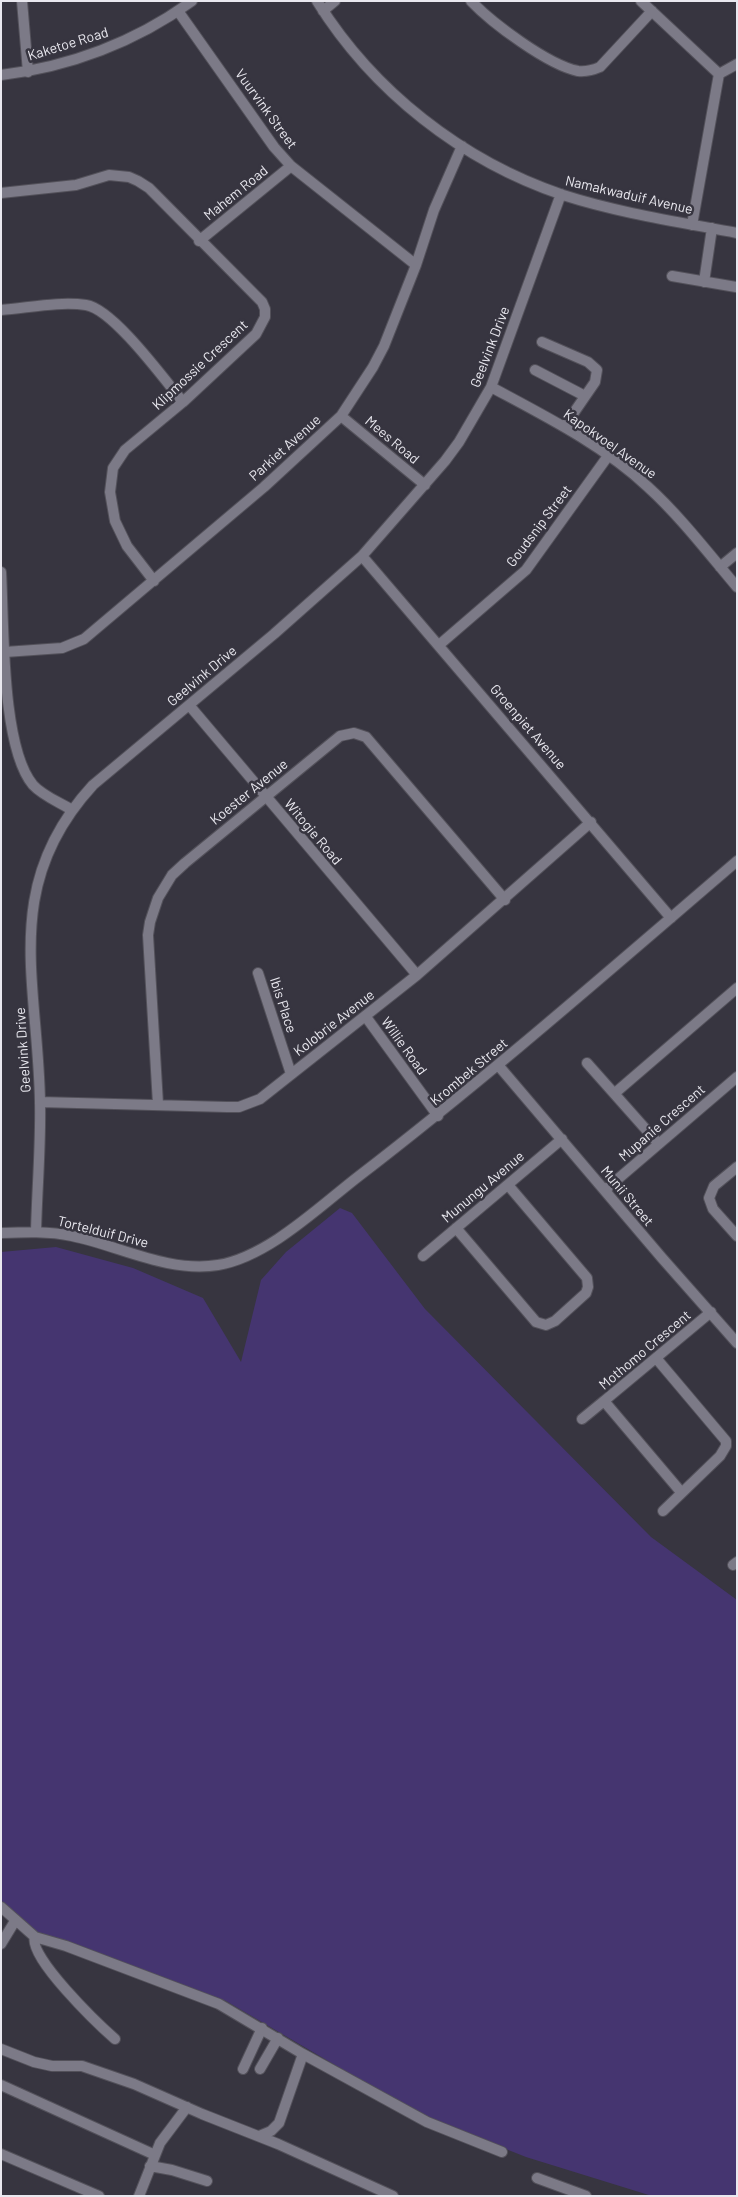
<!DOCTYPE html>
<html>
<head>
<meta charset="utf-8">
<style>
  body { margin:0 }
  #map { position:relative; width:738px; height:2197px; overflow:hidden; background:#373540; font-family:Barlow,sans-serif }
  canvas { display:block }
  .frame { position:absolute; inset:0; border:2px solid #e9e8ef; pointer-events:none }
</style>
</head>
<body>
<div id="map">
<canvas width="738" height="2197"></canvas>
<div class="frame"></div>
</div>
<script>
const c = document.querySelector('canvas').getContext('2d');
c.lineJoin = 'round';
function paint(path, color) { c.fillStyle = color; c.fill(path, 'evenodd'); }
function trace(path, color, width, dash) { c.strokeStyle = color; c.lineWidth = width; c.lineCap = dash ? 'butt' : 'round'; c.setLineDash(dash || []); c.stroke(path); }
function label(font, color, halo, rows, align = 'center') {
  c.font = font + ' Barlow,sans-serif'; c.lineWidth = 5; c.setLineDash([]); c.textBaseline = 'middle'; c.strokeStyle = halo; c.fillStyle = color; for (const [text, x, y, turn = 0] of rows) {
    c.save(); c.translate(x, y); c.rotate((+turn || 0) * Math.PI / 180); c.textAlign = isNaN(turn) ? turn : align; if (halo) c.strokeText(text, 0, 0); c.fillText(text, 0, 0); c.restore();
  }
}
paint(new Path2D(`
  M340 1208 352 1213 425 1309 651 1537 737 1600V2196H652L526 2157 420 2115 226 2001 14 1926 1 1912V1252L56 1247 133 1268 203 1298 241 1362 261 1280 286 1252Z`), '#453570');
const minor = new Path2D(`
  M22 1 28 72
  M317 1C373 91 462 161 563 195 619 213 679 222 737 233
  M471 1C492 23 548 65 578 71 586 72 593 70 600 67L652 11
  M641 1 719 74
  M178 11 274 147 291 166 416 265
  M323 11 335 1
  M719 74 737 64
  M1 75C69 67 136 42 192 1
  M1 193 76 185 109 175 129 177 138 181 149 188 262 302 265 309V317L256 334 183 402 125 450 113 468 110 492 115 521 127 546 154 581
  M692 225 719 74
  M199 241 291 166
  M672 276 736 287
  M704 282 712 228
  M1 310C28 308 59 301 86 305 113 309 164 379 183 402
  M542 342 588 362 597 370 595 382 564 427
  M535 370 585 396
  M491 387C545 416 603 445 648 487 680 516 709 554 737 587
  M341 416 425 485
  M362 556 671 918
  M720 567 737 553
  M1 572C4 623 1 747 33 785 43 796 59 802 72 810
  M439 645 526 570 608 456
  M5 652 62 648 84 639 264 487 341 416 373 367 384 346 416 265 434 210 462 146
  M189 705 417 975
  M258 973 291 1074
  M366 1017 438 1116
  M587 1063 658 1143
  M498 1065 662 1258 737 1343
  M615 1093 737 988
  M40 1102 227 1107H239L260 1099 417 975 591 822
  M158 1104 148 935 150 922 158 898 172 875 185 863 340 736 354 733 366 737 505 900
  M737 1167 714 1186 709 1198 713 1209 737 1236
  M605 1190 737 1077
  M456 1228 536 1322 546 1325 555 1321 586 1293 588 1287 587 1278 508 1185
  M36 1232C37 1189 41 1145 40 1102 38 981 0 886 93 785L274 634 362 556 445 461 459 442 491 387 561 194
  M1 1233C25 1232 48 1231 72 1236 120 1246 168 1273 218 1265 268 1257 320 1206 359 1176 489 1076 612 968 737 861
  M423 1256 562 1139
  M656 1358 726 1441V1446L720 1456 663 1511
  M582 1419 604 1401
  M681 1492 604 1401 711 1312
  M733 1565 737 1562
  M1 1907 35 1937
  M1 1944 15 1921
  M115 2039C99 2025 27 1956 35 1937L66 1946 219 2004 303 2054
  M1 2049 34 2062 52 2066H82L134 2084 202 2114 278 2144 393 2196
  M243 2069 262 2028
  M260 2069 278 2038
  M1 2085 155 2155
  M259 2136 271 2131 279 2123 303 2054 427 2122 502 2152
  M1 2154 99 2196
  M150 2166 172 2170 207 2181
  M537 2178 586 2196
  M139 2196 160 2143 187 2107`);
trace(minor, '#53515a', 12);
trace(minor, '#7c7a87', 10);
label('14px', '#e9e8ef', '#373540', [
  ["Kaketoe Road",68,44,-17],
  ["Vuurvink Street",266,109,54],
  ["Mahem Road",236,193,-39],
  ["Namakwaduif Avenue",629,195,13],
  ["Geelvink Drive",490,347,-69],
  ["Klipmossie Crescent",200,365,-43],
  ["Mees Road",392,440,40],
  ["Kapokvoel Avenue",610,444,35],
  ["Parkiet Avenue",285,448,-42],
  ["Goudsnip Street",539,526,-53],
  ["Geelvink Drive",202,676,-40],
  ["Groenpiet Avenue",528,727,49],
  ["Koester Avenue",249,792,-39],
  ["Witogie Road",313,832,50],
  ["Ibis Place",283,1005,72],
  ["Kolobrie Avenue",334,1023,-38],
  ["Willie Road",404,1046,54],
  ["Geelvink Drive",23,1050,-94],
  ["Krombek Street",469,1072,-40],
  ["Mupanie Crescent",662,1123,-41],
  ["Munungu Avenue",483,1187,-40],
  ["Munii Street",627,1196,50],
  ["Tortelduif Drive",103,1232,14],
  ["Mothomo Crescent",645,1350,-40]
]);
</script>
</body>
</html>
